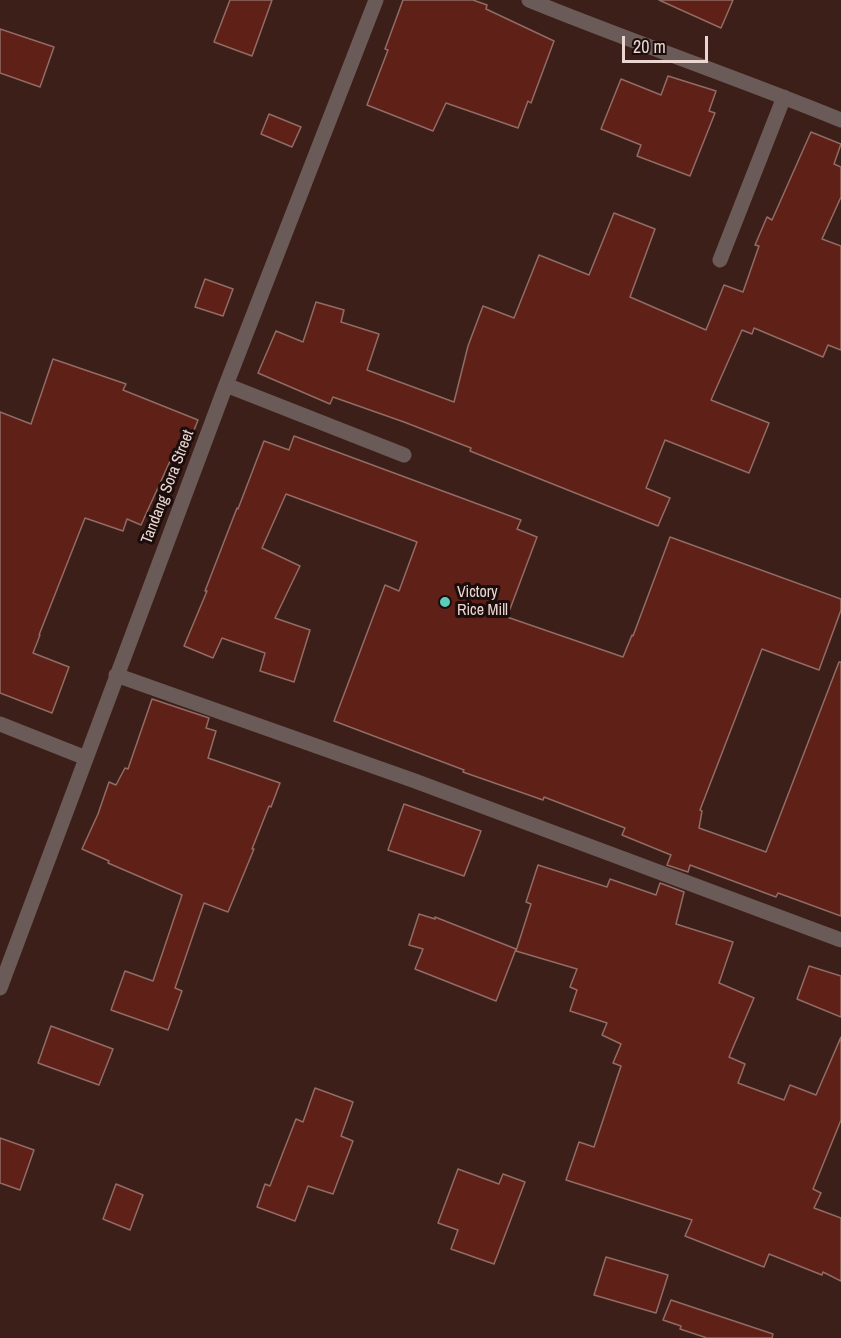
<!DOCTYPE html>
<html>
<head>
<meta charset="utf-8">
<style>
  body { margin:0 }
  #map { position:relative; width:841px; height:1338px; overflow:hidden; background:#3d1f1a; font-family:"Archivo Narrow",sans-serif }
  canvas { display:block }
  .scale { position:absolute; left:622px; top:36px; width:86px; height:27px; box-sizing:border-box; border:3px solid #ead5d1; border-top:0; padding-left:8px; font-size:18px; line-height:21px; white-space:nowrap; color:#ead5d1; -webkit-text-stroke:4px #1b0d0b; paint-order:stroke }
</style>
</head>
<body>
<div id="map">
<canvas width="841" height="1338"></canvas>
<div class="scale">20 m</div>
</div>
<script>
const c = document.querySelector('canvas').getContext('2d');
c.lineJoin = 'round';
function paint(path, color) { c.fillStyle = color; c.fill(path, 'evenodd'); }
function trace(path, color, width, dash) { c.strokeStyle = color; c.lineWidth = width; c.lineCap = dash ? 'butt' : 'round'; c.setLineDash(dash || []); c.stroke(path); }
function label(font, color, halo, rows, align = 'center') {
  c.font = font + ' "Archivo Narrow",sans-serif'; c.lineWidth = 6; c.setLineDash([]); c.textBaseline = 'middle'; c.strokeStyle = halo; c.fillStyle = color; for (const [text, x, y, turn = 0] of rows) {
    c.save(); c.translate(x, y); c.rotate((+turn || 0) * Math.PI / 180); c.textAlign = isNaN(turn) ? turn : align; if (halo) c.strokeText(text, 0, 0); c.fillText(text, 0, 0); c.restore();
  }
}
const building = new Path2D(`
  M230 0H272L252 56 214 42Z
  M403 0H473L487 5 486 9 554 41 531 103 528 101 518 128 446 103 433 131 367 105 388 50 385 49Z
  M659 0H733L721 28Z
  M0 29 54 47 40 87 0 73Z
  M668 76 716 91 709 111 715 113 690 176 637 156 641 145 601 129 621 79 661 95Z
  M269 114 301 127 292 147 261 134Z
  M811 132 841 144 834 164 841 167V197L822 239 841 246V350L828 345 823 357 754 328 752 334 742 330 711 400 769 423 749 473 665 440 646 488 670 498 658 526 470 451 471 448 404 422 333 397 330 404 258 373 276 331 303 342 316 302 344 310 341 322 379 334 367 370 454 402 468 346 483 306 514 318 539 255 589 275 614 213 655 229 630 297 706 330 724 285 743 292 759 246 755 245 767 217 772 220Z
  M205 279 233 289 223 316 195 307Z
  M53 359 126 384 123 390 198 420 181 463 171 459 141 525 127 519 123 531 85 518 39 635H40L33 653 69 667 52 713 0 693V412L31 424Z
  M294 436 521 520 517 529 537 537 507 617 623 657 632 635 633 636 670 537 841 599V610L819 670 762 649 700 810 702 811 699 828 766 852 839 662H841V916L778 893 776 897 690 865 688 872 667 865 671 855 622 835 625 828 544 797 543 800 463 772 464 770 334 721 385 585 399 591 417 542 286 494 262 548 300 566 275 618 310 630 294 682 260 671 265 653 222 638 213 658 184 646 207 591H205L237 508 238 509 264 441 289 450Z
  M152 699 209 718 206 728 216 731 208 758 280 783 271 807 269 806 252 849H254L228 912 204 903 175 988 182 991 168 1030 111 1010 125 971 153 981 182 895 108 863 109 861 82 849 98 814 109 782 116 785 125 768 128 769Z
  M404 804 481 831 464 876 388 850Z
  M538 865 607 887 610 879 656 895 660 883 684 892 676 924 733 942 719 983 754 998 729 1057 745 1064 738 1083 784 1100 790 1085 816 1095 841 1037V1120L813 1189 821 1193 814 1208 841 1218V1281L823 1272 822 1275 769 1254 764 1267 685 1236 692 1220 566 1180 579 1142 594 1147 621 1066 613 1063 621 1044 602 1035 607 1023 570 1011 577 990 570 987 577 969 516 951 531 904 526 902Z
  M419 914 435 919V917L516 949 496 1001 415 969 423 949 409 945Z
  M809 966 841 976V1017L797 999Z
  M51 1026 113 1049 99 1085 38 1063Z
  M315 1088 353 1102 341 1136 353 1141 333 1194 308 1186 295 1221 257 1207 265 1184 270 1186 296 1119 303 1122Z
  M0 1138 34 1150 20 1190 0 1183Z
  M458 1169 499 1184 503 1174 525 1182 494 1264 451 1249 458 1230 438 1223Z
  M116 1184 143 1195 130 1230 103 1219Z
  M606 1257 668 1275 656 1313 594 1295Z
  M671 1300 773 1334 772 1338H707L680 1329 681 1326 663 1320Z`);
paint(building, '#5f2017');
trace(building, '#916c65', 1.5);
trace(new Path2D(`
  M529 0C632 42 738 78 841 120
  M720 260 784 97
  M226 385 404 455
  M116 675 415 781 841 940
  M0 724 86 758
  M0 988 226 385 376 0`), '#6b5b58', 15);
for (const [x, y, r, color] of [
  [445,602,6,"#5bcebb"]
]) { const dot = new Path2D(); dot.arc(x, y, r, 0, 2 * Math.PI); c.fillStyle = color; c.fill(dot); trace(dot, '#1b0d0b', 2); }
label('16px', '#ead5d1', '#1b0d0b', [
  ["Tandang Sora Street",168,487,-69]
]);
label('16px', '#ead5d1', '#1b0d0b', [
  ["Victory",457,593],
  ["Rice Mill",457,611]
], 'left');
</script>
</body>
</html>
